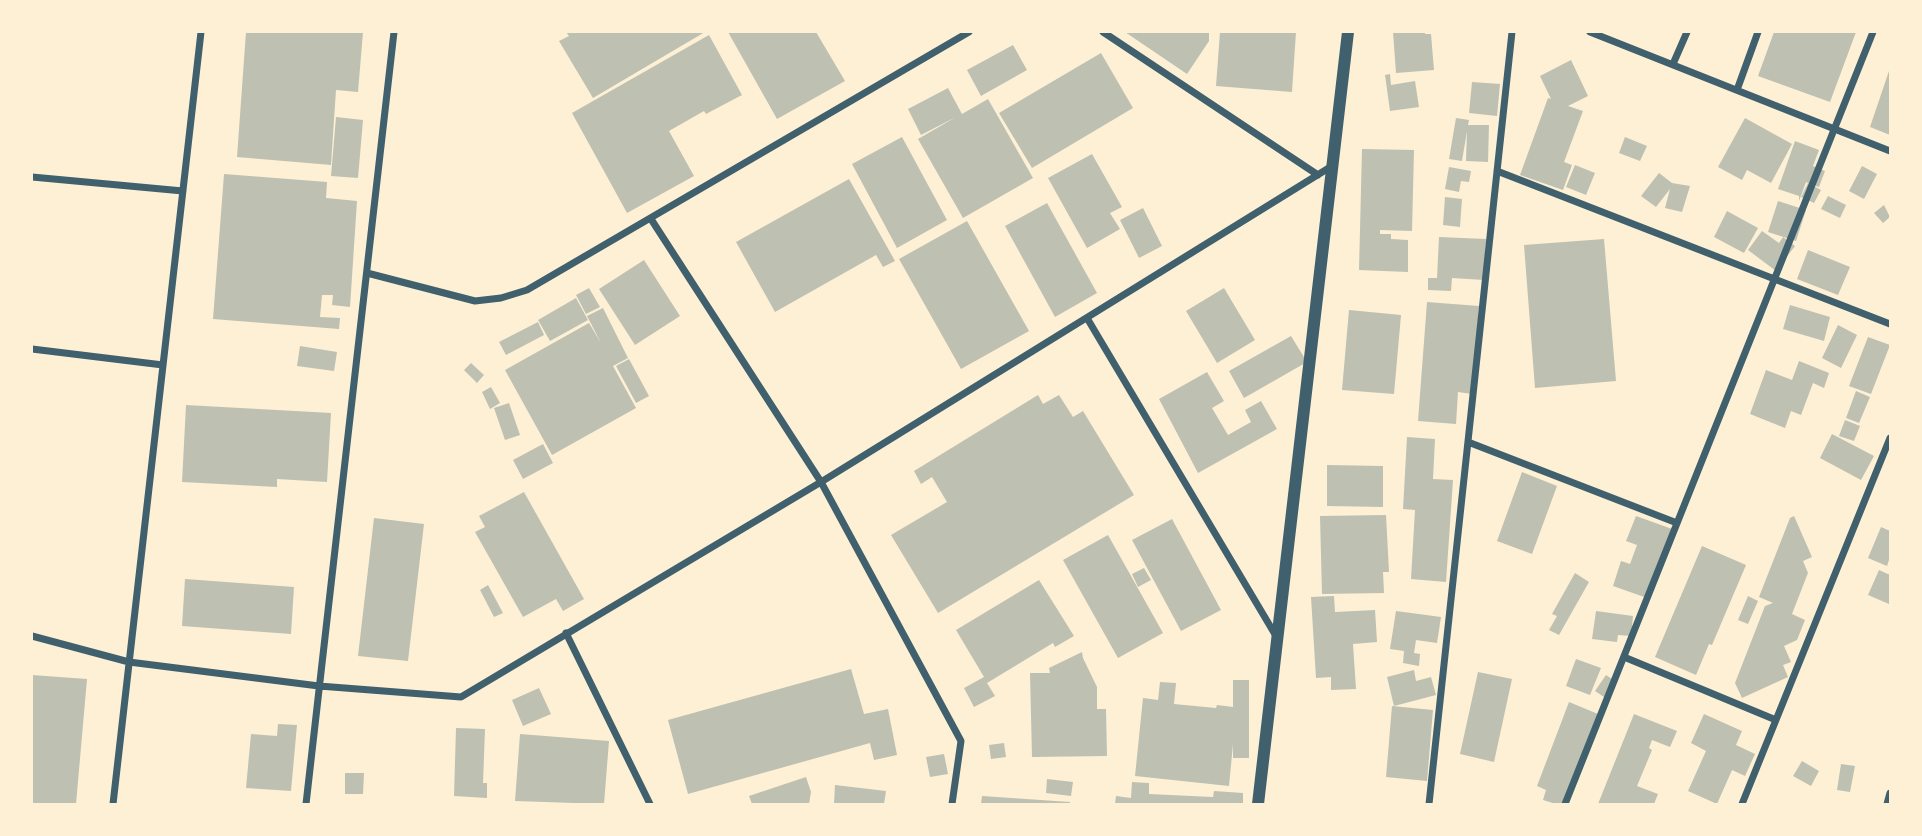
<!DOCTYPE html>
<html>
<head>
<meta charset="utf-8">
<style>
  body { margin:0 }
  #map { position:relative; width:1922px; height:836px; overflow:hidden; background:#fdf0d5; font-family:"Varela Round",sans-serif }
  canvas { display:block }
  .frame { position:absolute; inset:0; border:33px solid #fdf0d5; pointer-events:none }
</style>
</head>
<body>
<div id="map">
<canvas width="1922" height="836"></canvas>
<div class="frame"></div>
</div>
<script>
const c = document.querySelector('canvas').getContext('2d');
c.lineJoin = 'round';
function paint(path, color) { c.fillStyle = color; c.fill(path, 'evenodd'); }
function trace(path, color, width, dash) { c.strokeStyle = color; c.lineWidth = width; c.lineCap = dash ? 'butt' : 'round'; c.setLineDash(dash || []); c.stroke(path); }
paint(new Path2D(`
  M246 32H363L358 92 336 90 331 165 237 157Z
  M566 32H705L593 98 559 41 569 36Z
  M728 32H816L845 81 777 119Z
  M1125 32H1209V41L1187 74Z
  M1220 32H1296L1292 92 1216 86Z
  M1393 32H1425V34H1431L1434 70 1396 73Z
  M1774 32H1856L1830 102 1758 76Z
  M709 35 742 95 706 114 704 111 669 131 694 176 627 213 572 113Z
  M1013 45 1027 70 981 96 967 70Z
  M1101 53 1133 108 1032 168 999 113Z
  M1571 60 1588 96 1568 106 1583 111 1564 162 1572 165 1563 190 1520 175 1548 98 1551 99 1540 76Z
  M1890 68V135L1870 127Z
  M1390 74 1391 85 1415 81 1419 107 1390 111 1385 75Z
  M1472 82 1500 84 1497 116 1469 113Z
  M948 88 962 114 988 99 1033 178 963 218 918 139 956 117 921 135 908 109Z
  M336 117 363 120 358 178 331 176Z
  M1456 118 1469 120 1468 125H1489L1488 162 1466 161 1467 131 1462 161 1449 159Z
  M1745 118 1792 144 1771 183 1747 170 1742 180 1718 167Z
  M902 137 947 220 897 248 852 164Z
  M1625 137 1647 146 1640 161 1619 153Z
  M1795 141 1819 150 1813 166 1825 171 1819 187 1803 181 1806 182 1799 201V196L1778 189Z
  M1362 149 1414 150 1412 231 1380 230V234H1391V239L1408 240V272L1359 270Z
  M1092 154 1122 207 1110 213 1120 229 1087 248 1048 178Z
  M1575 165 1595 173 1586 195 1566 187Z
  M1862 166 1877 174 1864 199 1849 191Z
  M1449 167 1471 171 1469 182 1461 181 1459 192 1445 189Z
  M1659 173 1672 183 1690 186 1682 212 1665 208 1670 189 1656 207 1641 196Z
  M224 174 327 182 326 198 357 201 350 307 332 305 333 295H322L320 317 340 318 339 329 213 319Z
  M849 179 895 261 883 267 876 255 775 312 736 242Z
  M1808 183 1821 190 1814 203 1801 197Z
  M1828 196 1846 205 1840 218 1821 209Z
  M1445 197 1462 199 1460 227 1443 225Z
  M1778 201 1806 210 1796 241 1768 232Z
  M1047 203 1097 293 1055 317 1005 226Z
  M1884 205 1890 217 1883 223 1874 213Z
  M1143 208 1162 246 1139 258 1120 220Z
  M1727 211 1758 228 1744 253 1714 237Z
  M967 221 1029 331 961 369 899 259Z
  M1762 231 1779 243 1783 237 1795 246 1776 271 1748 250Z
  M1439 237 1486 239 1484 280 1452 278 1451 291 1428 290V278H1437Z
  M1604 239 1616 381 1535 388 1524 245Z
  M1808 250 1850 267 1838 295 1797 279Z
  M644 260 680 316 635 345 599 289Z
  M589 288 600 307 586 314 576 295Z
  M1224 288 1255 340 1217 363 1186 311Z
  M576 298 588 320 550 341 538 320Z
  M1427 302 1479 306 1472 394 1458 392 1456 424 1418 421Z
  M1790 305 1830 317 1824 341 1783 329Z
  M603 308 628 358 613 366 636 408 552 455 505 370 589 323 601 343 587 316Z
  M1349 310 1401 315 1394 394 1342 390Z
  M538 322 544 335 506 355 499 342Z
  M1838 325 1857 335 1841 368 1822 358Z
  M1291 336 1307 362 1244 398 1229 371Z
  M1868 337 1890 345 1871 394 1849 386Z
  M300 346 337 352 334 371 297 366Z
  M629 359 649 396 636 403 616 366Z
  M1799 361 1829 373 1824 388 1813 383 1801 415 1791 411 1785 428 1750 414 1766 370 1792 380Z
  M471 363 484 375 477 383 464 370Z
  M1207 372 1224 401 1212 408 1228 435 1251 422 1245 410 1261 401 1277 429 1198 473 1159 399Z
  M491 387 500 403 490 409 482 392Z
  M1856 391 1870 397 1859 423 1846 418Z
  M1038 395 1043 404 1059 395 1073 417 1083 411 1134 495 938 613 891 535 947 502 932 477 921 484 914 471Z
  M509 403 520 435 505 440 494 408Z
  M186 405 331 413 327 482 277 479V487L182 482Z
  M1845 420 1860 426 1854 441 1839 436Z
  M1832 434 1874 456 1861 480 1820 458Z
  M1407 437 1435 439 1433 479 1453 480 1446 582 1411 579 1415 510 1403 509Z
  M543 444 553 463 523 479 513 460Z
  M1327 465 1383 466V507L1327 506Z
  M1522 472 1557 486 1532 554 1497 541Z
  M524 492 584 599 563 611 556 599 523 617 475 532 485 527 479 516Z
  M1386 515 1389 572H1383L1384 593 1322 594 1320 516Z
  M1636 516 1672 529 1647 598 1613 586 1621 561 1630 564 1637 545 1626 541Z
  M1794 516 1812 557 1803 561 1808 573 1792 614 1805 620 1797 640 1784 646 1791 662 1783 665 1788 677 1742 698 1735 683 1765 606 1773 603 1759 597 1790 518Z
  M374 518 424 524 408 661 358 656Z
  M1172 519 1221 610 1181 631 1132 540Z
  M1881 527 1890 531V557L1887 566 1868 558Z
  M1108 535 1163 633 1118 658 1063 560Z
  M1702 546 1746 565 1712 645 1709 644 1696 675 1655 657Z
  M1144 568 1151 580 1138 587 1132 574Z
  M1879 570 1890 575 1889 604 1868 595Z
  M1575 573 1589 582 1559 635 1549 630 1557 616 1552 614Z
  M185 579 294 587 291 634 182 626Z
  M1039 580 1074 636 1055 647 1053 643 987 683 995 696 974 707 964 688 984 677 956 630Z
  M488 585 503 613 494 617 480 590Z
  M1334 596 1335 612 1375 610 1377 642 1353 644 1356 689 1331 690V677L1316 678 1311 597Z
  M1748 596 1758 601 1748 624 1738 620Z
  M1396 611 1441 617 1437 643 1416 640 1414 653 1420 654 1419 666 1403 663 1404 651 1390 649Z
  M1596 611 1633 616 1631 636 1618 635 1617 642 1592 639Z
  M1082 652 1083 658 1097 687V709H1106L1107 756 1032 757 1030 673H1050L1049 668Z
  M1576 659 1601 668 1590 695 1566 686Z
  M851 669 864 714 888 709 897 755 874 760 870 743 688 794 668 720Z
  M1414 670 1416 681 1431 677 1436 695 1394 706 1387 677Z
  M1478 672 1512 679 1494 762 1460 754Z
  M32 675 87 679 76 804H32Z
  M1606 675 1615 681 1604 697 1595 691Z
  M1233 680H1249V758H1233V744L1229 786 1135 776 1143 698 1158 700 1160 682 1176 683 1174 704 1216 708 1217 705 1233 707Z
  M539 688 551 714 523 726 512 700Z
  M1569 702 1598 714 1564 804H1556L1543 800 1546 790 1537 786Z
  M1392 706 1433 710 1427 781 1386 777Z
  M1634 714 1677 731 1670 747 1652 740 1649 748 1652 750 1637 786 1658 794 1654 804H1598Z
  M1704 714 1742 731 1736 745 1755 754 1745 776 1732 770 1717 804 1688 791 1706 751 1691 743Z
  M278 724 297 725 291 791 246 788 251 734 277 736Z
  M456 728 485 729 483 783H487V798L454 796Z
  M520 734 609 741 604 804 515 801Z
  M1004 743 1006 757 991 759 989 745Z
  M944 754 948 774 930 777 926 757Z
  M1802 761 1819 771 1811 786 1793 776Z
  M1841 764 1855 766 1850 792 1837 790Z
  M345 773H364L363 794H345Z
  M806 777 811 792 809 804H752L749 796Z
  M1047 779 1073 782 1071 796 1046 793Z
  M1132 782 1149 783V794L1213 797 1214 791 1243 793V804H1115L1116 796 1131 798Z
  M835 785 886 791 884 804H834Z
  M982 796 1070 802V804H981Z`), '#bec0b2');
trace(new Path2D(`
  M1103 32 1318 175
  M1590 32 1890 151
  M1673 64 1687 32
  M1737 90 1758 32
  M1497 171 1890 324
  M32 177 183 191
  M651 219 821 482 961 741 952 804
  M367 273 475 301 501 298 527 290 969 32
  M1087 318 1276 636
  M32 349 163 365
  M1468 442 1677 523
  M566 633 650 804
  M32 636 129 662 319 686 461 697 821 482 1332 166
  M1624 657 1776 720
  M113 804 201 32
  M306 804 394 32
  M1429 804 1512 32
  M1565 804 1873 32
  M1742 804 1890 438
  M1887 804 1890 793`), '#3f606c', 7);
trace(new Path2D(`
  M1258 804 1348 32`), '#3f606c', 12);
</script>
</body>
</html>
